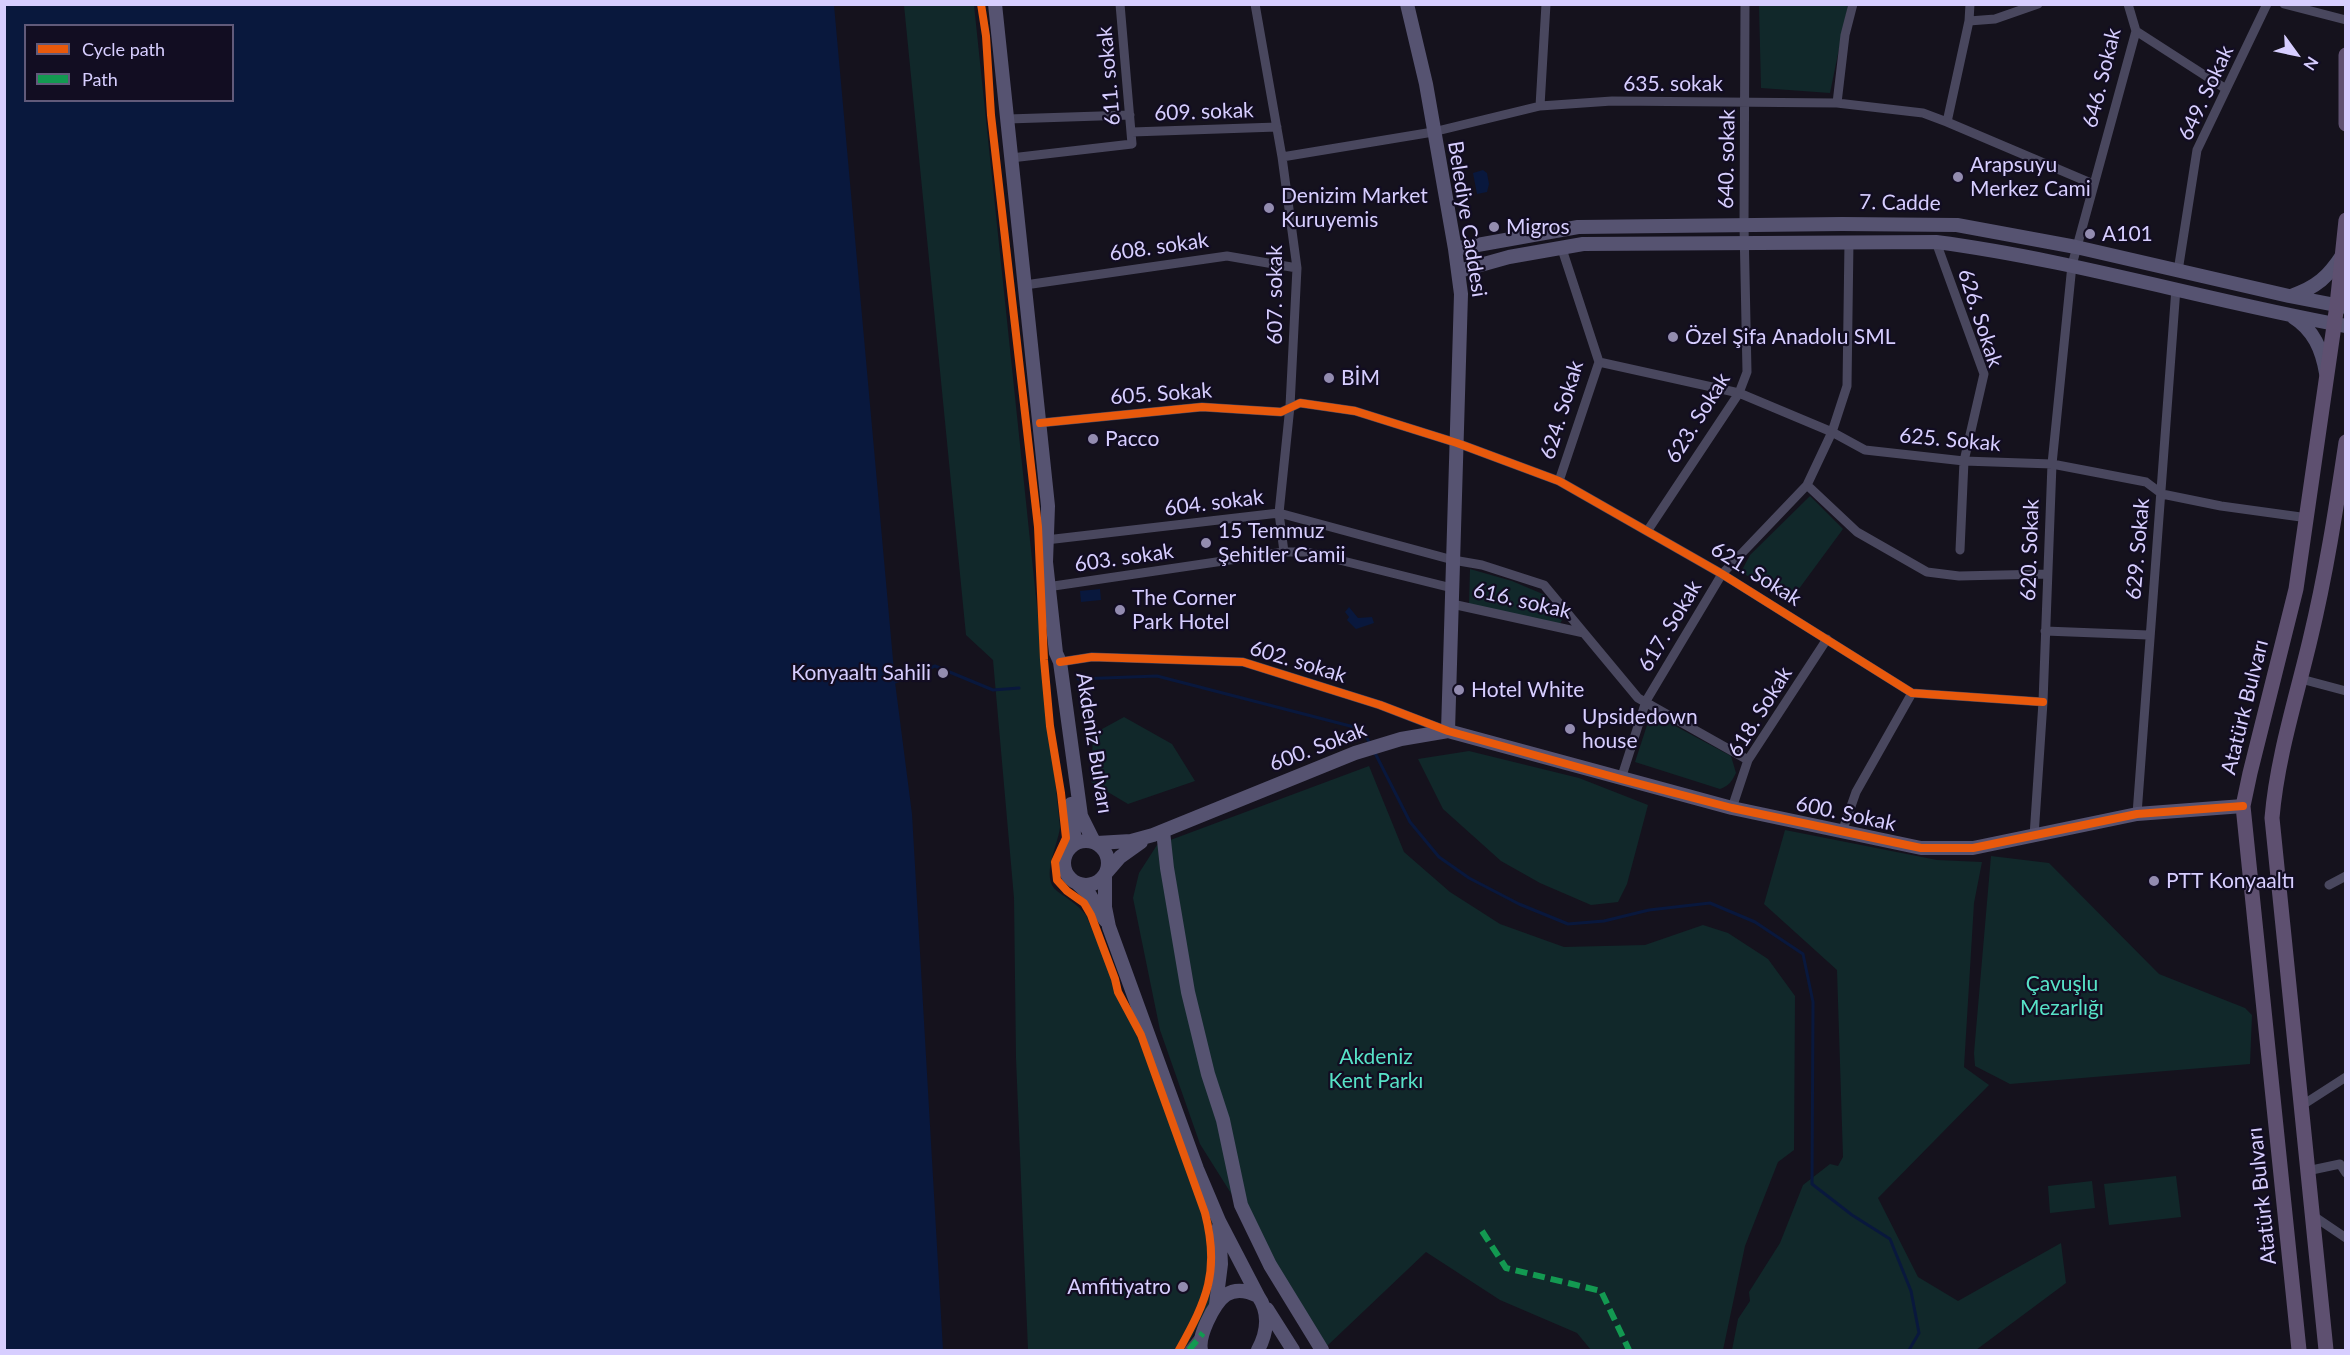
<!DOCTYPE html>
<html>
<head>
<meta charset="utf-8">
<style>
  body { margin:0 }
  #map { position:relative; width:2350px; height:1355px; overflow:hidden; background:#15121d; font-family:Lato,sans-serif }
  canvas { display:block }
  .frame { position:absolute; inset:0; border:6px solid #d7ceff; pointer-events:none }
  .legend { position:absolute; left:24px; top:24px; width:210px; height:78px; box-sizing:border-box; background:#120d22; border:2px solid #615a7a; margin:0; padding:8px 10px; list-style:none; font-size:18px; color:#d7ceff }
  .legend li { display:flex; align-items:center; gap:12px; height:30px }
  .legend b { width:30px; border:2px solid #615a7a }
  .north { position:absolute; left:2266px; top:24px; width:60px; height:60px; -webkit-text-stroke:4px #120d22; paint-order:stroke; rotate:123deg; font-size:16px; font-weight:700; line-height:24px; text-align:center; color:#d7ceff }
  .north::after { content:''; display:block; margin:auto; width:21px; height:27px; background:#d7ceff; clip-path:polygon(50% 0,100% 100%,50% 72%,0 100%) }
</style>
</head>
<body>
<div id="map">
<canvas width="2350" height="1355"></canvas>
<div class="frame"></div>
<ul class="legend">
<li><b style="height:8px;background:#e8590c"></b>Cycle path</li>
<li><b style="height:8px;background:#139951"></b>Path</li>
</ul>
<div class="north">N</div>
</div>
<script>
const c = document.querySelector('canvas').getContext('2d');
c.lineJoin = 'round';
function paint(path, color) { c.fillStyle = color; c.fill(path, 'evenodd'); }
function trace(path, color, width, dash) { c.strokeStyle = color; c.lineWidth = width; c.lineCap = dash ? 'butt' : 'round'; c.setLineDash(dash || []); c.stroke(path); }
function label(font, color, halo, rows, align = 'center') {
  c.font = font + ' Lato,sans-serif'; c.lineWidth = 4.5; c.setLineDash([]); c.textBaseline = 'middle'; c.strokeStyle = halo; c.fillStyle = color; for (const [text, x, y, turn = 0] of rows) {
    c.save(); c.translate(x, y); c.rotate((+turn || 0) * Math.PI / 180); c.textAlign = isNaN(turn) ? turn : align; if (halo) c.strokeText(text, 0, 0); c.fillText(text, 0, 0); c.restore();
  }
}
paint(new Path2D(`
  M904 5H974L1060 827C1058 846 1040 877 1057 891 1068 899 1077 904 1086 915L1204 1196 1213 1225 1216 1252 1209 1304 1185 1350H1028L1016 1058 1014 898 993 660 966 635Z
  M1759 5H1848L1830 93 1761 88Z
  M1810 496 1843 529 1790 601 1741 572 1750 555Z
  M1470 569 1512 581 1545 595 1562 620 1560 624 1469 605Z
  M1651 713 1731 756 1736 773C1732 781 1729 786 1720 789L1635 762Z
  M1124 717 1172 744 1195 781 1128 804 1091 782 1093 734Z
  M1469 751 1579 778 1648 805 1627 884 1618 902 1591 905 1540 883 1501 861 1443 809 1418 759Z
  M1369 766 1404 852 1450 892 1500 924 1564 947 1645 945 1703 925 1728 933 1768 959 1795 996 1794 1150 1778 1162 1745 1246 1723 1350H1591L1577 1333 1500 1300 1426 1252 1327 1346 1200 1144 1160 1030 1133 898 1139 873 1157 845Z
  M1785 830 1937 860 1982 862 1974 903 1964 1067 1989 1085 1878 1198 1918 1277 1958 1301 2061 1243 2066 1283 1976 1350H1732L1738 1319 1750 1301 1749 1292 1780 1243 1803 1185 1830 1164 1838 1166 1843 1157 1837 970 1764 904Z
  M1991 856 2049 863 2159 974 2245 1008 2252 1015 2250 1064 2010 1084 1975 1066 1974 1053Z
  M2176 1176 2181 1217 2109 1225 2104 1184Z
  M2092 1181 2095 1208 2050 1213 2048 1186Z`), '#11282a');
paint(new Path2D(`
  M5 4 834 5 895 682 912 814 943 1350H5ZM26 26H232V100H26Z
  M1483 170 1487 173 1489 184 1487 192 1477 194 1473 173Z
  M1100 589 1101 600 1081 602 1080 591Z
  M1349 607 1358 618 1372 617 1374 623 1356 629 1347 620 1349 617 1345 612Z`), '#09183d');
trace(new Path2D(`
  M1078 679 1157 676 1354 727 1365 735 1371 745
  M895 682 935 666 993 690 1019 688
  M1374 751 1410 822 1439 857 1469 878 1519 904 1568 924 1604 921 1649 910 1710 903 1755 922 1803 954 1813 1002 1812 1184 1852 1215 1890 1239 1911 1291 1919 1333 1909 1350`), '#09183d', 3);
trace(new Path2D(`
  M1255 4 1282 157 1297 268 1290 406 1279 513 1284 552
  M2284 4 2346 20
  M1969 21 1995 19 2038 4
  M2136 31 2226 89
  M1837 103 1845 35 1853 4
  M1540 106 1546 4
  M1008 119 1130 115
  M1947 122 2093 184
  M1132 132 1277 127
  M1282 157 1433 132 1540 106 1612 101 1837 103 1923 113 1947 122 1969 21 1970 4
  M1011 158 1132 144 1120 4
  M1936 242 1984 374 1964 461 1960 550
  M2178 271 2197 150 2267 4
  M1025 285 1227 256 1297 268
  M1599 362 1739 393 1832 432 1865 450 1964 461 2052 464 2146 482 2162 494 2221 506 2308 518
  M1040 423 1202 407 1281 412 1300 403 1355 411 1457 443 1559 481 1722 574 1912 693 2043 702
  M1559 481 1599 362 1561 246
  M1807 485 1857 532 1927 572 1959 576 2046 574
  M1648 530 1739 393 1747 372 1744 226 1745 4
  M1046 540 1279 513 1453 560 1482 565 1544 585 1638 698 1748 760
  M1047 587 1284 552H1307L1452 588
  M1452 604 1584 633
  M2045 631 2148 635
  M1060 662 1092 657 1243 662 1380 705 1445 730
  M2301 679 2346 691
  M1621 779 1646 701 1722 574 1807 485 1832 432 1847 386 1849 241
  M1732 808 1748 760 1827 639
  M2137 814 2176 288
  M1842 832 1856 792 1912 693
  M2034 836 2043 702 2052 464 2072 265 2136 31 2128 4
  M2329 885 2346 876
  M2301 1106 2346 1077
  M2307 1171 2340 1164 2346 1173
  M2312 1215 2346 1238
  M1189 1350 1201 1335`), '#49475e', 9);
trace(new Path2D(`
  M995 4 1048 506 1046 562 1056 653 1060 662 1081 816 1094 842
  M1407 4 1426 84 1455 249 1461 294 1448 731
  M1455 249 1578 227 1842 224 1957 225 2076 247 2289 296 2346 307
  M1459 271 1509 257 1583 244 1936 242C2074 260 2208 301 2346 326
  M2291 296C2317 287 2328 277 2343 254
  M2293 317C2314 330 2322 350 2326 373
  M1163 831 1167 868 1188 992 1208 1074 1223 1120 1241 1205 1270 1265 1322 1350
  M1064 863a22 22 0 1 1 44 0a22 22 0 1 1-44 0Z
  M1097 843 1131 841 1153 835 1355 753 1401 739 1448 731 1732 808 1921 848H1973L2137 814 2243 806
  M1069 849 1074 834 1071 804
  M1107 872 1120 857 1141 842
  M1105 875V907L1109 927 1197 1169 1219 1221 1258 1296
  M1077 883 1090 895 1105 920
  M1216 1304 1221 1264 1219 1226
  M1267 1309 1293 1350
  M1201 1350C1199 1341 1203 1331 1207 1322 1218 1298 1230 1282 1258 1296 1270 1313 1267 1333 1258 1350`), '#565371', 14);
trace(new Path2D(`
  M2346 55V124
  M2299 1350 2243 806 2250 773 2296 589 2337 305 2346 220
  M2326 1350 2272 818C2277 758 2296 699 2310 640 2326 574 2336 509 2346 442`), '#5e5070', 15);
trace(new Path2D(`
  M1482 1231 1506 1268 1601 1291 1629 1350
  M1189 1350 1203 1333`), '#139951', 6, [12, 6]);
trace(new Path2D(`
  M981 4 986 36 991 115 1038 527 1044 660 1050 726 1061 793 1066 838 1055 862 1057 880 1067 891 1084 903 1091 915 1115 979 1118 992 1141 1035 1205 1213C1220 1271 1207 1300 1179 1350
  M1040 423 1202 407 1281 412 1300 403 1355 411 1457 443 1559 481 1722 574 1912 693 2043 702
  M1060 662 1092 657 1243 662 1380 705 1448 731 1621 779 1732 808 1921 848H1973L2137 814 2243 806`), '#e8590c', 8);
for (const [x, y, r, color] of [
  [1958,177,6,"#938cb0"],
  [1269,208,6,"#938cb0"],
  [1494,227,6,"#938cb0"],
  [2090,234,6,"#938cb0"],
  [1673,337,6,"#938cb0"],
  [1329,378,6,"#938cb0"],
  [1093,439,6,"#938cb0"],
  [1206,543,6,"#938cb0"],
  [1120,610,6,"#938cb0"],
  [943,673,6,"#938cb0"],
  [1459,690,6,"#938cb0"],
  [1570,729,6,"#938cb0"],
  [2154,881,6,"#938cb0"],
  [1183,1287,6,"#938cb0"]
]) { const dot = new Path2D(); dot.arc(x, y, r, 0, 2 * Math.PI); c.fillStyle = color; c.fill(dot); trace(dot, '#120d22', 2); }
label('21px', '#d7ceff', '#120d22', [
  ["611. sokak",1109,76,-95],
  ["646. Sokak",2102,78,-76],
  ["635. sokak",1673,84],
  ["649. Sokak",2206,93,-65],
  ["609. sokak",1204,112,-2],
  ["640. sokak",1727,159,-89],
  ["7. Cadde",1900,203,1],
  ["Belediye Caddesi",1467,219,81],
  ["608. sokak",1159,247,-8],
  ["607. sokak",1275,295,-90],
  ["626. Sokak",1980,318,72],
  ["605. Sokak",1161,394,-4],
  ["624. Sokak",1562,410,-73],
  ["623. Sokak",1698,418,-58],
  ["625. Sokak",1950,440,5],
  ["604. sokak",1214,503,-7],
  ["629. Sokak",2138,549,-85],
  ["620. Sokak",2030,550,-88],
  ["603. sokak",1124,558,-8],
  ["621. Sokak",1756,574,32],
  ["616. sokak",1522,601,13],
  ["617. Sokak",1670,626,-59],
  ["602. sokak",1298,662,17],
  ["Atatürk Bulvarı",2245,707,-76],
  ["618. Sokak",1760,712,-58],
  ["Akdeniz Bulvarı",1094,743,81],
  ["600. Sokak",1318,747,-21],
  ["600. Sokak",1846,814,12],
  ["Atatürk Bulvarı",2262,1196,-96]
]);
label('21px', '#d7ceff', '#120d22', [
  ["Arapsuyu",1970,165],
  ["Merkez Cami",1970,189],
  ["Denizim Market",1281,196],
  ["Kuruyemis",1281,220],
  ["Migros",1506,227],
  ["A101",2102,234],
  ["Özel Şifa Anadolu SML",1685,337],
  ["BİM",1341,378],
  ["Pacco",1105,439],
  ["15 Temmuz",1218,531],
  ["Şehitler Camii",1218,555],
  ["The Corner",1132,598],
  ["Park Hotel",1132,622],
  ["Konyaaltı Sahili",931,673,"right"],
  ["Hotel White",1471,690],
  ["Upsidedown",1582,717],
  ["house",1582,741],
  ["PTT Konyaaltı",2166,881],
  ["Amfitiyatro",1171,1287,"right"]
], 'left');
label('21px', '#57e2c7', '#120d22', [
  ["Çavuşlu",2062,984],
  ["Mezarlığı",2062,1008],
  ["Akdeniz",1376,1057],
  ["Kent Parkı",1376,1081]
]);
</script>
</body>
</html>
